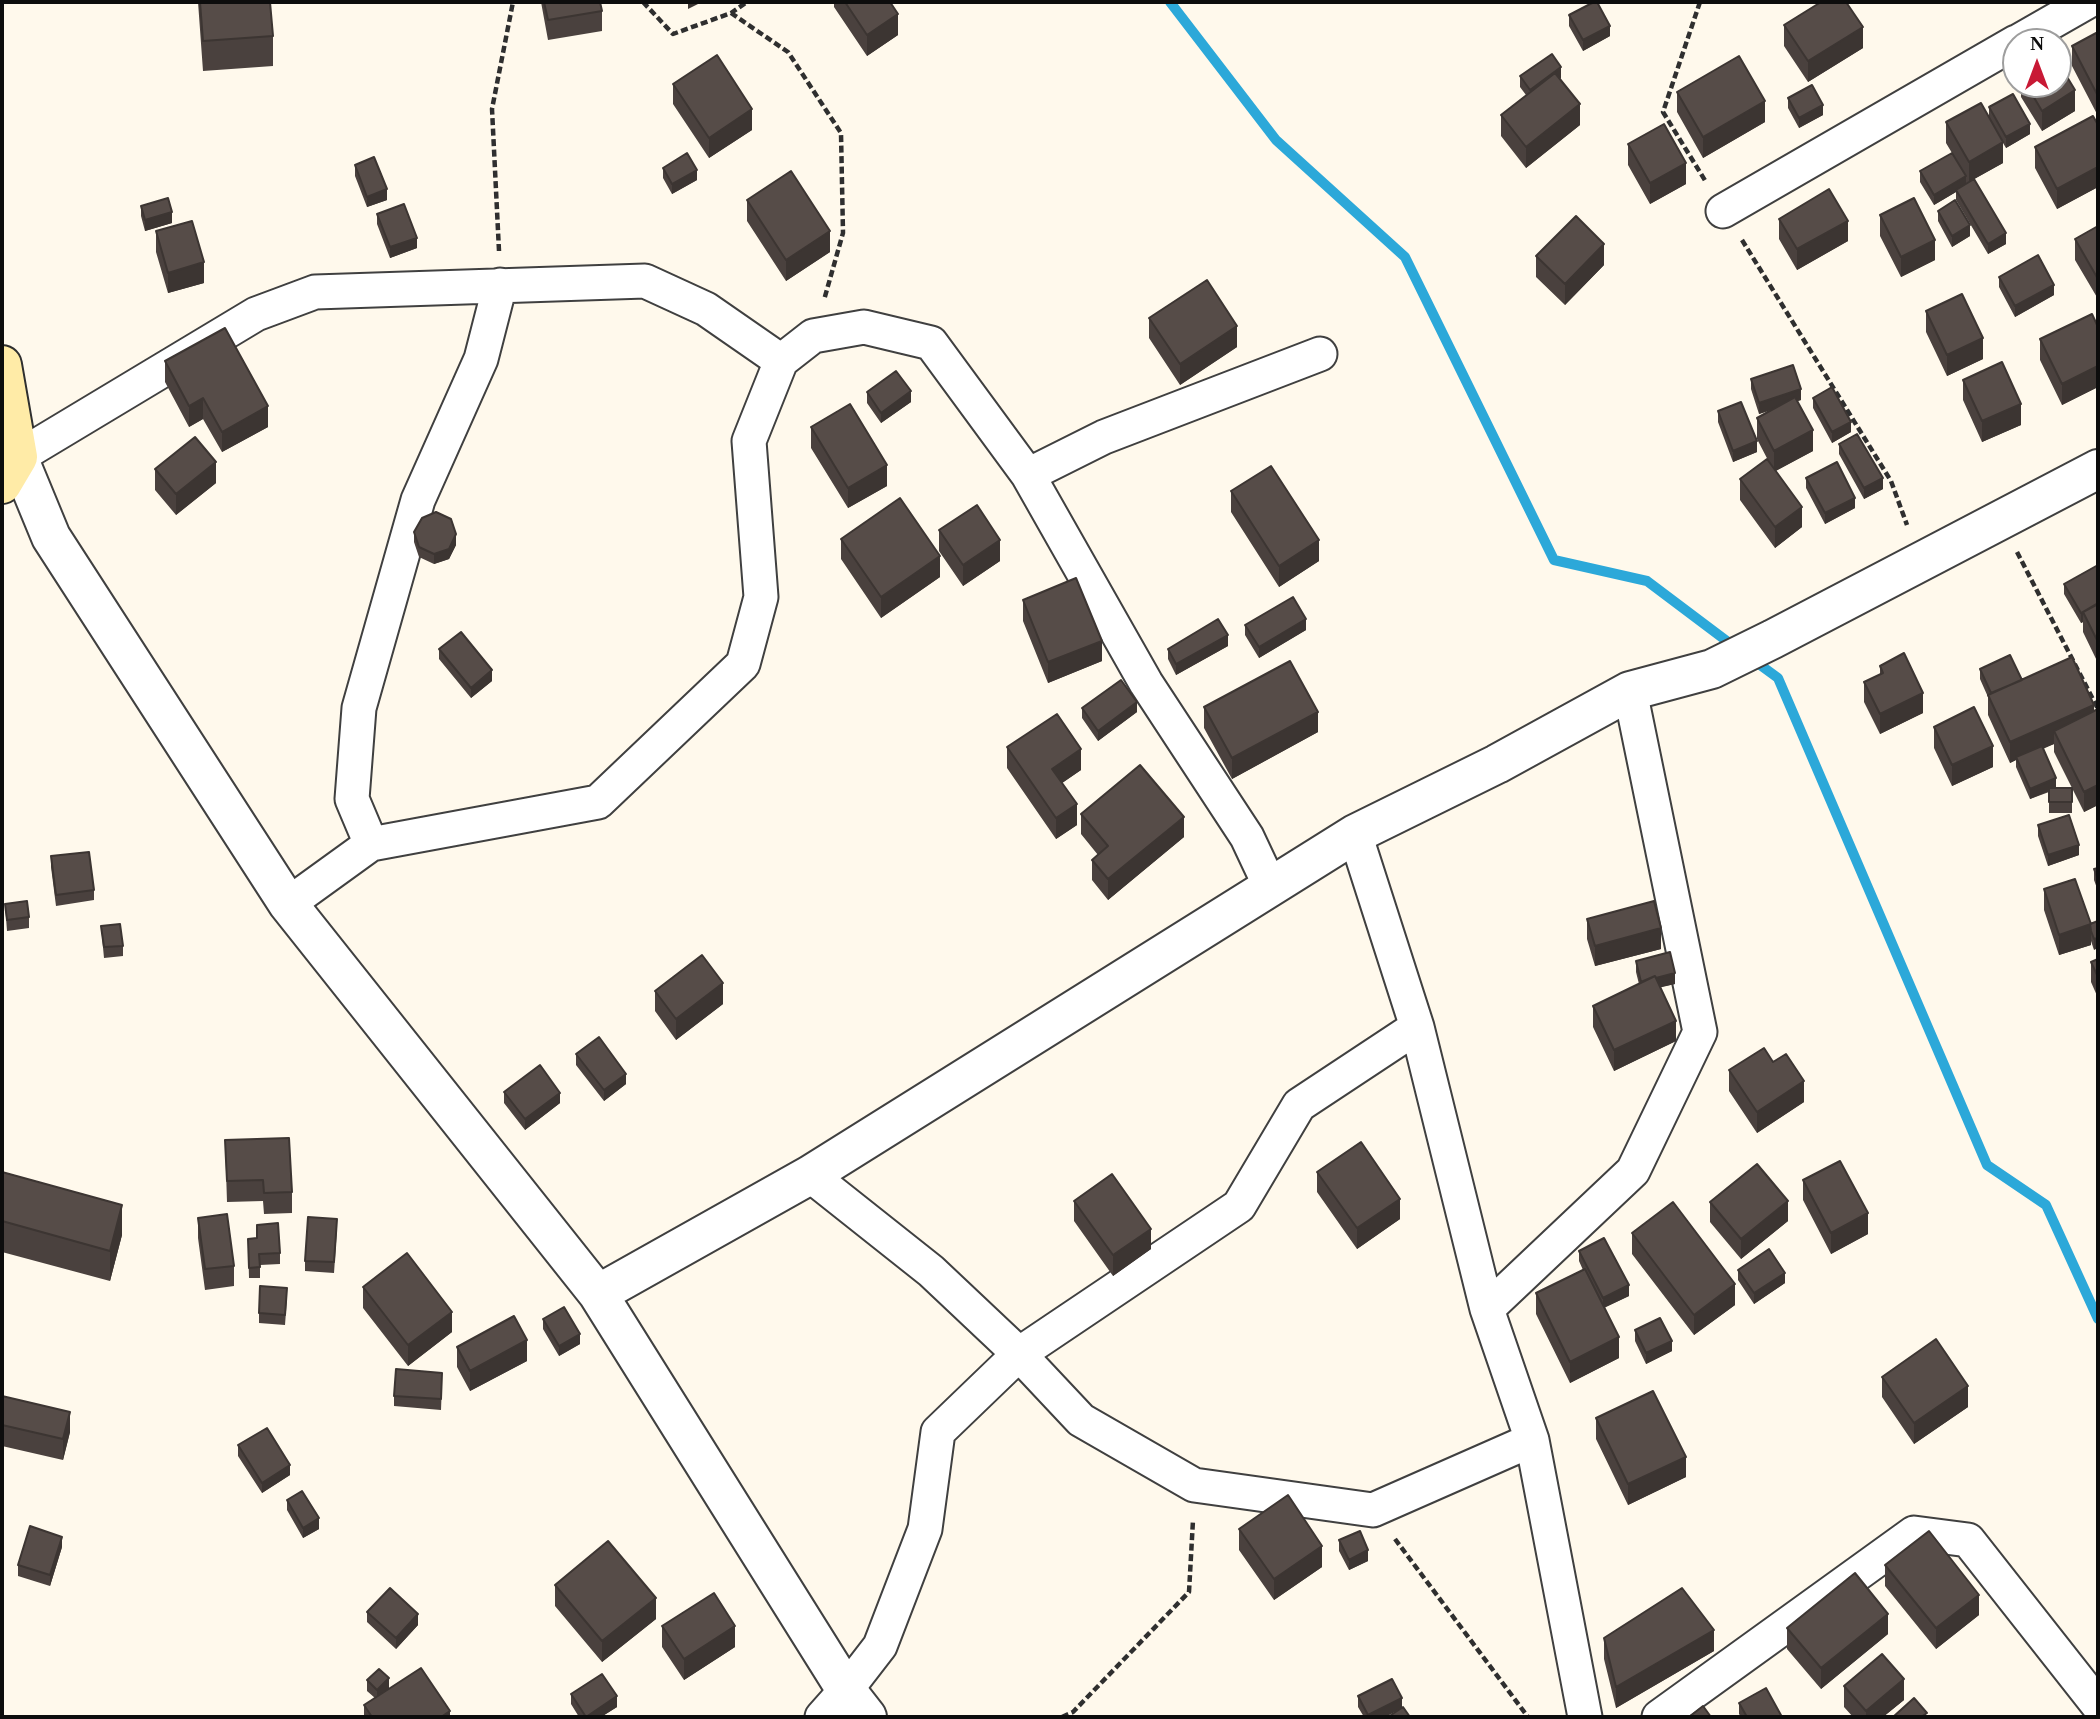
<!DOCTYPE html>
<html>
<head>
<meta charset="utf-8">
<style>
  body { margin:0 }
  #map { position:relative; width:2100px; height:1719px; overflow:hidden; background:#fff9ec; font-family:"Times New Roman",serif }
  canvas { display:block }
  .frame { position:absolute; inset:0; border:4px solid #0d0d0d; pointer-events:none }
  .north { position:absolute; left:2002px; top:28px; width:70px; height:70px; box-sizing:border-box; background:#fff; border:2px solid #9e9e9e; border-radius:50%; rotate:0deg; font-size:19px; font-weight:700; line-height:28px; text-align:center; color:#0d0d0d }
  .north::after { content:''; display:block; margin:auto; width:24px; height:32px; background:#c81935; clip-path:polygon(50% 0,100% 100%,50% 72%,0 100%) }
</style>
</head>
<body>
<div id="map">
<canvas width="2100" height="1719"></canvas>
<div class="frame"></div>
<div class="north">N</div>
</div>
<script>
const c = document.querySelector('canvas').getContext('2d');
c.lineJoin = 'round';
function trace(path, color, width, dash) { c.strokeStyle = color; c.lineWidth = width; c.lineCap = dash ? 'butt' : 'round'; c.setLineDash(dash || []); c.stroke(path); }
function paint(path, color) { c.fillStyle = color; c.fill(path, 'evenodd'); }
trace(new Path2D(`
  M1170 2 1276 140 1405 257 1554 560 1647 581 1736 648
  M1752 659 1778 678 1987 1165 2046 1205 2098 1319`), '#2ca8d9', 10);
const minor = new Path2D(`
  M2017 42 2087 2
  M1723 211 2016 42
  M18 457 256 314 315 292 645 281 706 309 781 361
  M1028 475 1104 437 1320 354
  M1355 834 1417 1027 1487 1309 1532 1440 1585 1717
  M371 844 352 799 359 708 418 500 481 359 500 285
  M288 904 371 844 598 802 743 664 761 597 749 441 781 361 813 336 864 327 931 343 1028 475 1146 683 1247 837 1271 888
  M810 1175 931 1271 1019 1354 1081 1420 1194 1485 1373 1510 1532 1440
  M1487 1309 1633 1171 1700 1032 1630 691
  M822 1717 846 1690 880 1646 925 1529 938 1432 1019 1354 1239 1206 1299 1105 1417 1027
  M1659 1717 1914 1533 1968 1540 2098 1705`);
const tertiary = new Path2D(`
  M18 457 51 537 288 904 598 1294 846 1690 867 1717
  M598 1294 810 1175 1355 834 1497 764 1630 691 1712 669 1773 639 2098 469`);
const secondary = new Path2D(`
  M2 365 18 457 2 484`);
trace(minor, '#404040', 37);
trace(tertiary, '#404040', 42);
trace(secondary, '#2f2f2f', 42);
trace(new Path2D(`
  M643 2 673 34 731 13 747 2
  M1700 2 1663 112 1706 182
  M731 13 788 52 841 133 843 233 824 300
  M1742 240 1891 481 1907 525
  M499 251 492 109 513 2
  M2017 552 2098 709
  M1395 1539 1528 1717
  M1062 1717 1073 1712 1189 1592 1193 1520`), '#2f2f2f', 4.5, [7, 3.5]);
trace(minor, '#fff', 33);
trace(tertiary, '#fff', 38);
trace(secondary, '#ffeba7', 38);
paint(new Path2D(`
  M198 2H270L273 36V66L203 71Z
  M541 2H600L602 11V31L548 40Z
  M834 2H890L898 35 867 56 834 7Z
  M1569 15 1610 36 1583 51 1569 26Z
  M1784 25 1863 48 1808 82 1784 46Z
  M2098 32V116L2072 66V46Z
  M1520 76 1561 78 1560 79 1580 125 1526 168 1501 136V115L1526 95 1520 87Z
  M673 84 752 130 709 158 673 104Z
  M2021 84H2058L2075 111 2042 131 2021 97Z
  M1677 92 1765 122 1703 158 1677 112Z
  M1788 98 1823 115 1799 128 1788 108Z
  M1989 107 2030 134 2006 148 2003 143V163L1974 179 2006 244 1988 254 1956 200V192L1934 205 1920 182V171L1952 153 1946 143V122L1989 118Z
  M2098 125V187L2057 209 2035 168V147Z
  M1628 144 1686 184 1650 204 1628 165Z
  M355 165 387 200 367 207 355 176Z
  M663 168 697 180 672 194 663 178Z
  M747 200 830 252 786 281 747 221Z
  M141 206 172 223 145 231 141 216Z
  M1938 211 1970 236 1952 247 1938 221Z
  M377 214 417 248 390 258 377 224Z
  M1880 215 1935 260 1901 277 1880 236Z
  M1779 219 1848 241 1797 270 1779 239Z
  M2098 226V299L2075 260V239Z
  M156 231 204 283 168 293 156 252Z
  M1536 256 1604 265 1565 305 1536 277Z
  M1999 277 2054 295 2015 317 1999 287Z
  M1926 311 1983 359 1947 376 1926 332Z
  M1149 318 1237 347 1180 385 1149 338Z
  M2098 327V387L2062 405 2040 360V339Z
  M165 361 268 427 222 452 203 419 189 427 165 382Z
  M1751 379 1801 400 1797 401 1813 451 1775 471 1802 527 1775 548 1740 500V479L1770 464 1757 439V418L1774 409 1759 414 1751 389Z
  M1963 380 2021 425 1982 442 1963 400Z
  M867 392 911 402 881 423 867 403Z
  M1813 398 1851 432 1832 443 1813 408Z
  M1718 411 1757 452 1733 462 1718 422Z
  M811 427 887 486 848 508 811 448Z
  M1839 444 1883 489 1864 499 1839 454Z
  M155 469 216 483 176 515 155 490Z
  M1806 478 1855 508 1825 524 1806 488Z
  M1231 491 1319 561 1279 587 1231 512Z
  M939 530 1000 561 963 586 939 551Z
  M414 532 456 545 449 559 434 564 419 557 414 542Z
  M841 539 940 577 881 618 841 559Z
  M2098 565V663L2083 632V622L2081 623 2064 594V584Z
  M1023 600 1102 661 1048 683 1023 621Z
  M1245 625 1306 630 1259 658 1245 635Z
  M1228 646 1176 675 1168 659V649Z
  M439 649 492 681 471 698 439 659Z
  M1880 666 1923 713 1880 734 1864 702V682L1880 675Z
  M1980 669 2022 680 2094 711 2098 710V805L2084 812 2054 752V744L2043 748 2056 788H2072V813H2049V792L2030 799 2016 767V760L2010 763 1988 715V697L1980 679Z
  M1204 707 1318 732 1232 779 1204 728Z
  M1082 708 1137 712 1098 741 1082 718Z
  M1934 727 1993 767 1952 786 1934 748Z
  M1007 747 1081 770 1062 783 1077 825 1056 839 1007 768Z
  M1081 814 1184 837 1108 900 1092 880V860L1098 855 1081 834Z
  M2038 825 2079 855 2048 866 2038 836Z
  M51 856 94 890V900L56 906 51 867Z
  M2098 868V891L2094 880V869Z
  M2044 889 2091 924 2098 921 2094 950 2091 941V945L2059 955 2044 910Z
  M5 904 29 917V928L7 931Z
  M1587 919 1661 949 1595 966 1587 939Z
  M101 926 123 946V956L104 958Z
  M2098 959V998L2091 982V962Z
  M1636 961 1675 984 1660 987 1676 1041 1614 1071 1593 1027V1006L1639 984 1636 972Z
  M655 991 723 1004 676 1040 655 1011Z
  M576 1054 626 1084 604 1101 576 1065Z
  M1773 1062 1804 1102 1757 1133 1729 1091V1070Z
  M504 1092 560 1103 525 1130 504 1103Z
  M225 1140 292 1192V1213L264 1214 263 1201 227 1202Z
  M2 1172 122 1235 110 1281 2 1252Z
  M1317 1172 1400 1219 1357 1249 1317 1192Z
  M1803 1180 1868 1234 1831 1254 1803 1200Z
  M1074 1201 1151 1249 1113 1276 1074 1221Z
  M1710 1202 1788 1221 1741 1259 1710 1222Z
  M198 1218 234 1266V1286L205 1290 198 1238Z
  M337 1229 334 1273 305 1271V1261Z
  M1632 1233 1735 1305 1694 1335 1632 1254Z
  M248 1239 280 1253V1264L260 1265V1278H249Z
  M1579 1251 1629 1296 1604 1308 1619 1358 1570 1383 1536 1314V1293L1583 1270 1579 1261Z
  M1738 1270 1785 1283 1754 1304 1738 1280Z
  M363 1287 452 1332 408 1366 363 1308Z
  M287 1298 285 1325 259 1323V1313Z
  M543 1319 580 1344 559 1356 543 1329Z
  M1635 1330 1672 1351 1646 1364 1635 1341Z
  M457 1347 527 1361 470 1391 457 1367Z
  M1882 1377 1968 1407 1914 1444 1882 1397Z
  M442 1383 441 1410 394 1406V1396Z
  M2 1396 70 1432 63 1460 2 1446Z
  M1596 1418 1686 1477 1628 1505 1596 1439Z
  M238 1445 290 1475 262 1493 238 1456Z
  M287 1500 319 1529 303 1538 287 1510Z
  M1239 1529 1322 1567 1274 1600 1239 1550Z
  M1339 1540 1368 1561 1349 1570 1339 1551Z
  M62 1547 50 1586 18 1576V1565Z
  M1885 1565 1979 1615 1936 1649 1885 1586Z
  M555 1585 656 1619 602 1662 555 1606Z
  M367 1612 418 1625 396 1649 367 1622Z
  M662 1626 735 1647 684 1680 662 1647Z
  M1787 1628 1888 1634 1821 1689 1787 1649Z
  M1604 1638 1714 1651 1616 1708 1604 1659Z
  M367 1680 389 1689 450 1717H364V1705L375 1698 367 1691Z
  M1844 1686 1904 1700 1883 1717H1853L1844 1707Z
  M571 1694 617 1707 601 1717H579L571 1704Z
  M1358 1696 1400 1709 1385 1717H1364L1358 1707Z
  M1739 1703 1782 1717H1741L1739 1714Z`), '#4a413e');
paint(new Path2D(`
  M688 2H702L688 9Z
  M898 14V35L867 56V35Z
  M1610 26V36L1583 51V40Z
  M1863 27V48L1808 82V61Z
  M1561 67V78L1530 100V90Z
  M2075 90V111L2042 131V111Z
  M1765 101V122L1703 158V137Z
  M1580 104V125L1526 168V147Z
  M1823 105V115L1799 128V118Z
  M752 109V130L709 158V138Z
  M2030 124V134L2006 148V137Z
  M2003 142V163L1969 182V162Z
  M1686 163V184L1650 204V183Z
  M2098 167V187L2057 209V189Z
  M697 170V180L672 194V184Z
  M1966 176V187L1956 190V192L1934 205V195Z
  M387 189V200L367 207V197Z
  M172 212V223L145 231V220Z
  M1848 221V241L1797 270V249Z
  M1970 225V236L1952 247V236Z
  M830 231V252L786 281V260Z
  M2006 233V244L1988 254V244Z
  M417 238V248L390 258V247Z
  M1935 240V260L1901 277V257Z
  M1604 244V265L1565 305V284Z
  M204 262V283L168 293V273Z
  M2054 285V295L2015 317V306Z
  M1237 326V347L1180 385V364Z
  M1983 338V359L1947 376V355Z
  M2098 366V387L2062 405V384Z
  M1801 389V400L1759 414V403Z
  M911 391V402L881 423V413Z
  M203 398V419L189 427V406Z
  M2021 404V425L1982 442V421Z
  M268 406V427L222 452V432Z
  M1851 422V432L1832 443V432Z
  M1813 430V451L1774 472V451Z
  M1757 441V452L1733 462V451Z
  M216 462V483L176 515V494Z
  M887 465V486L848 508V488Z
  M1883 478V489L1864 499V488Z
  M1855 498V508L1825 524V513Z
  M1802 507V527L1775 548V527Z
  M456 534V545L449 559 434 564V554Z
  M1000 540V561L963 586V565Z
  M1319 540V561L1279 587V566Z
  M940 556V577L881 618V597Z
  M2098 603V613L2083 612V622L2081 623V613Z
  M1306 619V630L1259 658V647Z
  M1228 635V646L1176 675V664Z
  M1102 641V661L1048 683V662Z
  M492 670V681L471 698V688Z
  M1923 693V713L1880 734V714Z
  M1137 702V712L1098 741V731Z
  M2094 705V726L2054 731V744L2018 760 2016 757V760L2010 763V742Z
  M1318 712V732L1232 779V758Z
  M1993 746V767L1952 786V765Z
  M1081 749V770L1052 790V769Z
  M2056 778V788L2030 799V789Z
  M2098 785V805L2084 812V792Z
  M1077 804V825L1056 839V818Z
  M1184 817V837L1108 900V879Z
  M2079 845V855L2048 866V855Z
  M2091 924V945L2059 955V935Z
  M1661 928V949L1595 966V946Z
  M2098 938V948L2094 950V939Z
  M1675 973V984L1641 992V982Z
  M723 983V1004L676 1040V1019Z
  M1676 1021V1041L1614 1071V1050Z
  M626 1074V1084L604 1101V1090Z
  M1804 1081V1102L1757 1133V1112Z
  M560 1093V1103L525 1130V1119Z
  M1400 1199V1219L1357 1249V1228Z
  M1788 1201V1221L1741 1259V1239Z
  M122 1205V1235L110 1281V1251Z
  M1868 1213V1234L1831 1254V1233Z
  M1151 1229V1249L1113 1276V1255Z
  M1785 1273V1283L1754 1304V1293Z
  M1735 1284V1305L1694 1335V1315Z
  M1629 1285V1296L1603 1308V1298Z
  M452 1312V1332L408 1366V1345Z
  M580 1334V1344L559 1356V1346Z
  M1619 1337V1358L1570 1383V1362Z
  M527 1340V1361L470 1391V1371Z
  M1672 1341V1351L1646 1364V1353Z
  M1968 1386V1407L1914 1444V1423Z
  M70 1412V1432L63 1460V1439Z
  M1686 1457V1477L1628 1505V1484Z
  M290 1465V1475L262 1493V1483Z
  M319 1518V1529L303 1538V1528Z
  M62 1537V1547L50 1586V1575Z
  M1322 1546V1567L1274 1600V1579Z
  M1368 1550V1561L1349 1570V1560Z
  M1979 1595V1615L1936 1649V1628Z
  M656 1598V1619L602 1662V1641Z
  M418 1614V1625L396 1649V1638Z
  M1888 1614V1634L1821 1689V1668Z
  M735 1626V1647L684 1680V1659Z
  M1714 1630V1651L1616 1708V1687Z
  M389 1678V1689L377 1700V1690Z
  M1904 1679V1700L1883 1717H1866V1711Z
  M617 1696V1707L601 1717H586Z
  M1402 1698V1708L1385 1717H1368V1715Z
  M450 1711V1717H441Z`), '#3c3532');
const building = new Path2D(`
  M200 2H270L273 36 203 41Z
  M544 2H600L602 11 548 20Z
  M845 2H890L898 14 867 35Z
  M1594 2H1597L1610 26 1583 40 1569 15Z
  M1821 2H1846L1863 27 1808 61 1784 25Z
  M2098 32V96L2072 46Z
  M1552 54 1561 67 1530 90 1520 76Z
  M717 55 752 109 709 138 673 84Z
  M1739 56 1765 101 1703 137 1677 92Z
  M2058 62 2075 90 2042 111 2026 84H2058Z
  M1555 73 1580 104 1526 147 1501 115Z
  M1812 85 1823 105 1799 118 1788 98Z
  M2013 94 2030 124 2006 137 1989 107Z
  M1981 103 2003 142 1969 162 1946 122Z
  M2093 116 2098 125V167L2057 189 2035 147Z
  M1664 124 1686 163 1650 183 1628 144Z
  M687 153 697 170 672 184 663 168Z
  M1952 153 1966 176 1934 195 1920 171Z
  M374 157 387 189 367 197 355 165Z
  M791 171 830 231 786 260 747 200Z
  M1974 179 2006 233 1988 244 1956 190Z
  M1829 189 1848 221 1797 249 1779 219Z
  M168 198 172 212 145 220 141 206Z
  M1914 198 1935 240 1901 257 1880 215Z
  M1955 200 1970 225 1952 236 1938 211Z
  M404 204 417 238 390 247 377 214Z
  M1576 216 1604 244 1565 284 1536 256Z
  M192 221 204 262 168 273 156 231Z
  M2098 226V279L2075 239Z
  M2038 255 2054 285 2015 306 1999 277Z
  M1207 280 1237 326 1180 364 1149 318Z
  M1962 294 1983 338 1947 355 1926 311Z
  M2092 314 2098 327V366L2062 384 2040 339Z
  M225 328 268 406 222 432 203 398 189 406 165 361Z
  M2002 362 2021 404 1982 421 1963 380Z
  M1793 365 1801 389 1759 403 1751 379Z
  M896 371 911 391 881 413 867 392Z
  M1832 387 1851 422 1832 432 1813 398Z
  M1795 397 1813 430 1774 451 1757 418Z
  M1741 402 1757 441 1733 451 1718 411Z
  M850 404 887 465 848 488 811 427Z
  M1857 434 1883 478 1864 488 1839 444Z
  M195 437 216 462 176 494 155 469Z
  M1767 459 1802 507 1775 527 1740 479Z
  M1837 462 1855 498 1825 513 1806 478Z
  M1271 466 1319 540 1279 566 1231 491Z
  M900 498 940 556 881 597 841 539Z
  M977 505 1000 540 963 565 939 530Z
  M436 512 451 519 456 534 449 549 434 554 419 547 414 532 422 518Z
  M2098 565V603L2081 613 2064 584Z
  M1076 578 1102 641 1048 662 1023 600Z
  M1293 597 1306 619 1259 647 1245 625Z
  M2098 604V642L2083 612Z
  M1218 619 1228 635 1176 664 1168 649Z
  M461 632 492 670 471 688 439 649Z
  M1904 653 1923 693 1880 714 1864 682 1883 673 1880 666Z
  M2010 655 2022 680 1991 693 1980 669Z
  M2072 657 2094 705 2010 742 1988 695Z
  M1290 661 1318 712 1232 758 1204 707Z
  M1121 680 1137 702 1098 731 1082 708Z
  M1974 707 1993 746 1952 765 1934 727Z
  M2098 709V785L2084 792 2054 731Z
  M1057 714 1081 749 1052 769 1077 804 1056 818 1007 747Z
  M2042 746 2056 778 2030 789 2016 757Z
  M1140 765 1184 817 1108 879 1092 860 1108 846 1081 814Z
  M2049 788H2072V802H2049Z
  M2069 815 2079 845 2048 855 2038 825Z
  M89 852 94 890 56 895 51 856Z
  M2098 868V880L2094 869Z
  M2075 879 2091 924 2059 935 2044 889Z
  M27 901 29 917 7 920 5 904Z
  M1654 901 1661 928 1595 946 1587 919Z
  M2098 921V938L2094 939 2091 931 2090 924Z
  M120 924 123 946 104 947 101 926Z
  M1670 952 1675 973 1656 978 1655 976 1641 982 1636 961Z
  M702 955 723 983 676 1019 655 991Z
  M2098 959V977L2091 962Z
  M1655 976 1676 1021 1614 1050 1593 1006Z
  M599 1037 626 1074 604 1090 576 1054Z
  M1764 1048 1773 1062 1786 1054 1804 1081 1757 1112 1729 1070Z
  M540 1065 560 1093 525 1119 504 1092Z
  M289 1138 292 1192 264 1193 263 1180 227 1181 225 1140Z
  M1361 1142 1400 1199 1357 1228 1317 1172Z
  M1840 1161 1868 1213 1831 1233 1803 1180Z
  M1757 1164 1788 1201 1741 1239 1710 1202Z
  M2 1172 122 1205 110 1251 2 1221Z
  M1112 1174 1151 1229 1113 1255 1074 1201Z
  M1673 1202 1735 1284 1694 1315 1632 1233Z
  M227 1214 234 1266 205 1269 198 1218Z
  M308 1217 337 1219 334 1262 305 1261Z
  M278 1223 280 1253 259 1254 260 1267 249 1268 248 1239 257 1238V1225Z
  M1604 1238 1629 1285 1603 1298 1579 1251Z
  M1769 1249 1785 1273 1754 1293 1738 1270Z
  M407 1253 452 1312 408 1345 363 1287Z
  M1585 1269 1619 1337 1570 1362 1536 1293Z
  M260 1286 287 1288 285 1315 259 1313Z
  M564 1307 580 1334 559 1346 543 1319Z
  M514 1316 527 1340 470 1371 457 1347Z
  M1660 1318 1672 1341 1646 1353 1635 1330Z
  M1936 1339 1968 1386 1914 1423 1882 1377Z
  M396 1369 442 1373 441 1399 394 1396Z
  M1653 1391 1686 1457 1628 1484 1596 1418Z
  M2 1396 70 1412 63 1439 2 1425Z
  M267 1428 290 1465 262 1483 238 1445Z
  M302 1491 319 1518 303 1528 287 1500Z
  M1288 1495 1322 1546 1274 1579 1239 1529Z
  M30 1526 62 1537 50 1575 18 1565Z
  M1360 1531 1368 1550 1349 1560 1339 1540Z
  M1929 1531 1979 1595 1936 1628 1885 1565Z
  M608 1541 656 1598 602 1641 555 1585Z
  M1855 1573 1888 1614 1821 1668 1787 1628Z
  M390 1588 418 1614 396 1638 367 1612Z
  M1682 1588 1714 1630 1616 1687 1604 1638Z
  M714 1593 735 1626 684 1659 662 1626Z
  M1882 1654 1904 1679 1866 1711 1844 1686Z
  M421 1668 450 1711 441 1717H372L364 1705Z
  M379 1669 389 1678 377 1690 367 1680Z
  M602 1674 617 1696 586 1717 571 1694Z
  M1392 1679 1402 1698 1368 1715 1358 1696Z
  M1766 1688 1782 1717H1747L1739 1703Z
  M1914 1698 1927 1713 1921 1717H1893Z
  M1703 1706 1711 1717H1689Z
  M1403 1707 1410 1717H1388Z`);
paint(building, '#564c48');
trace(building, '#3c3532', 2);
</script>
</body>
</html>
